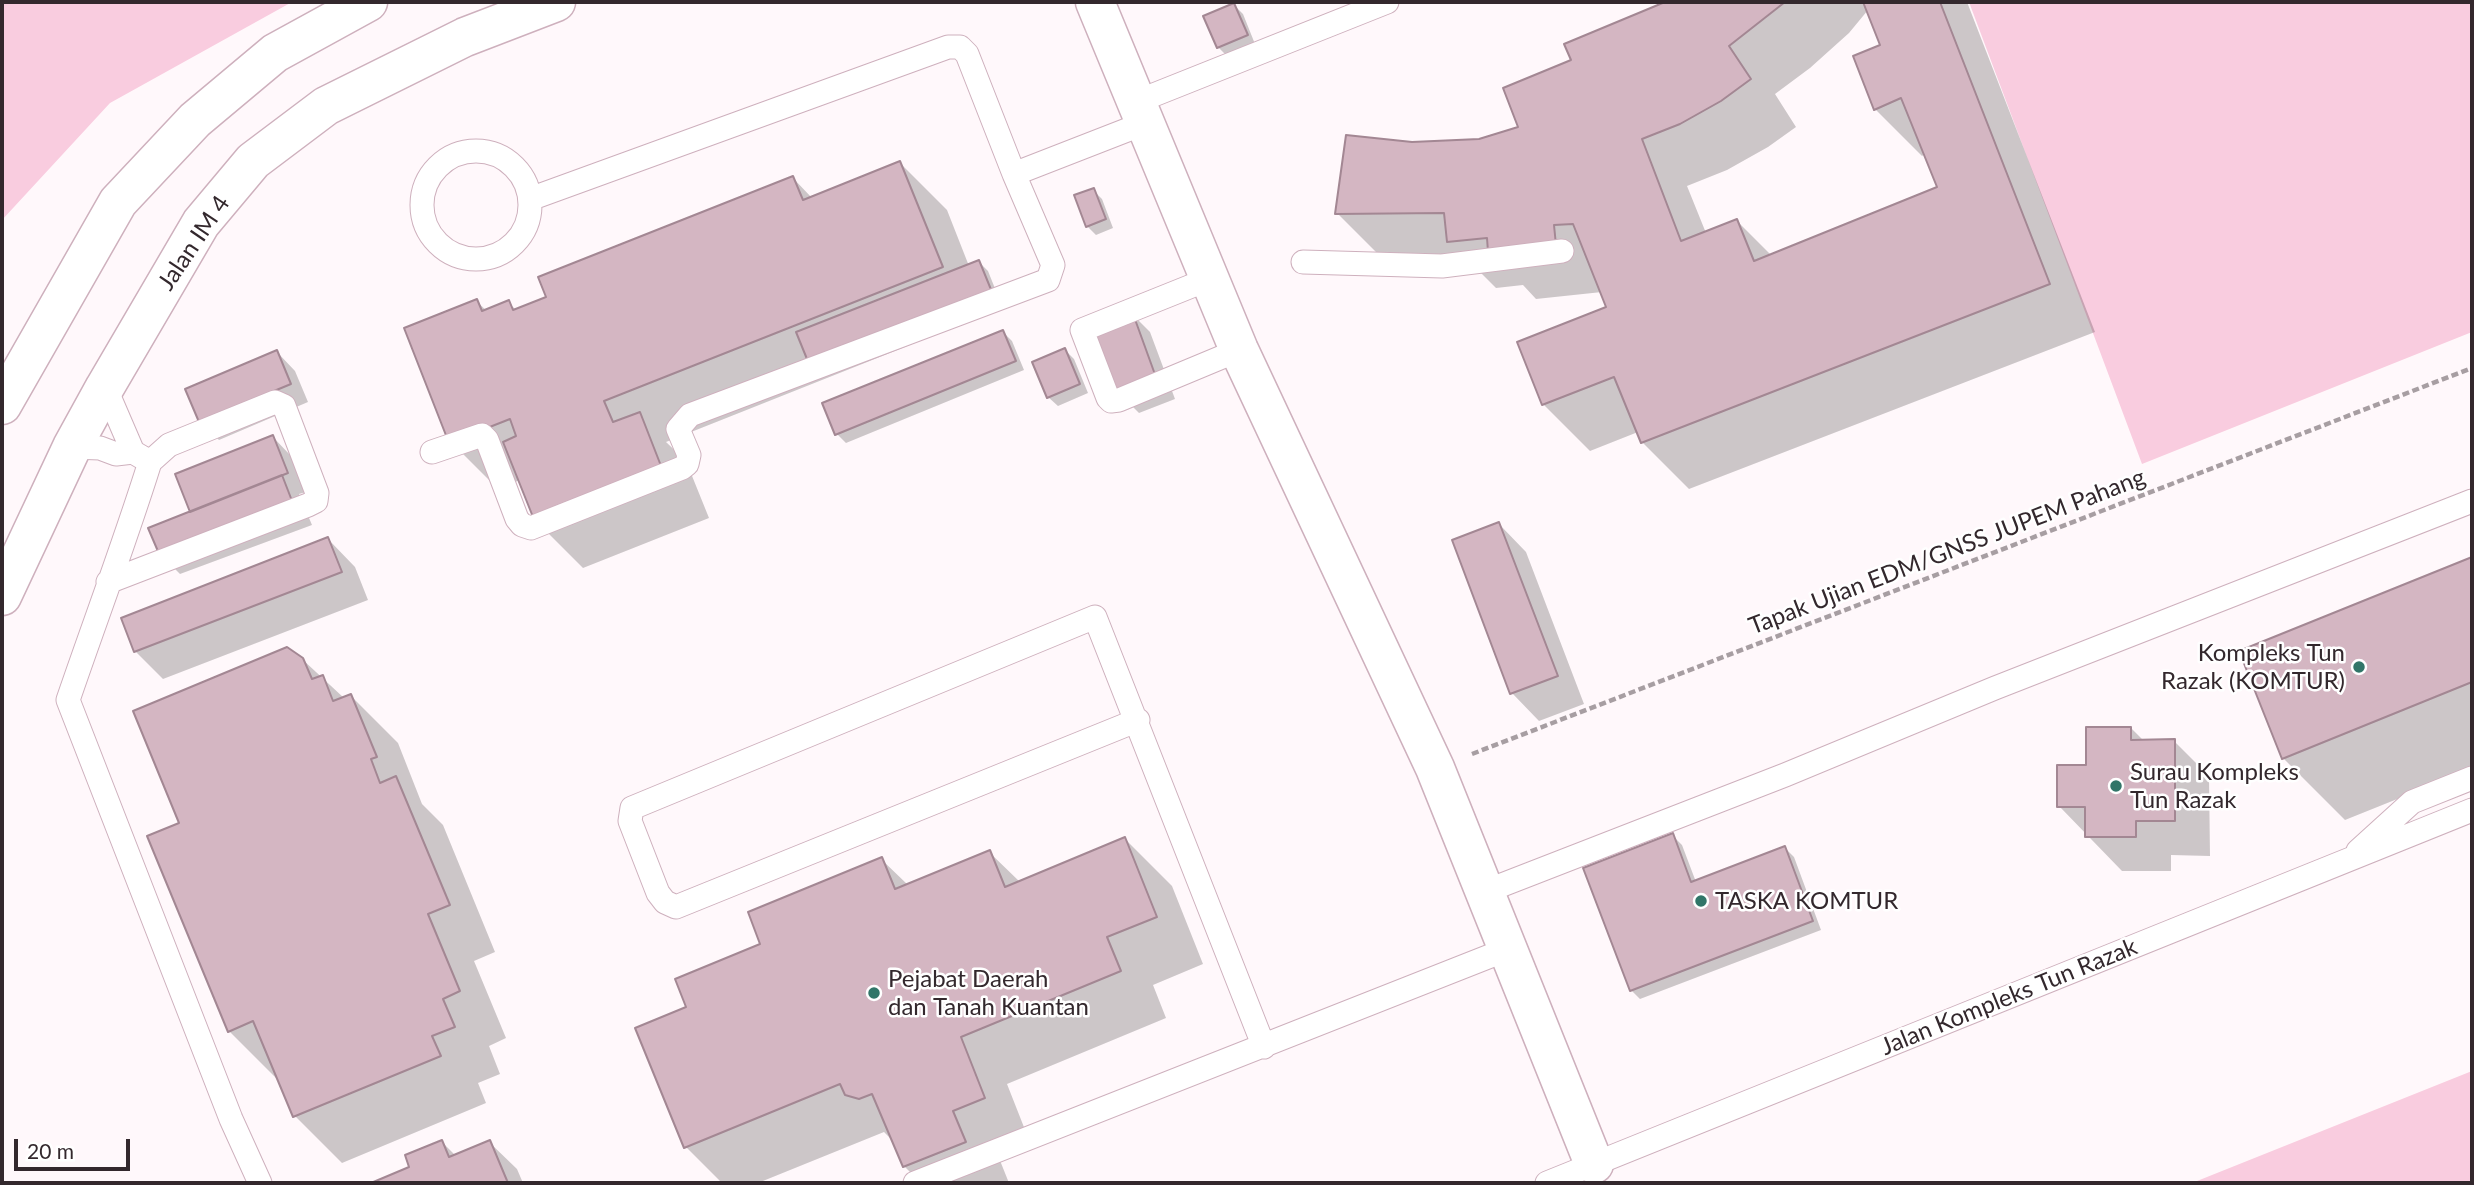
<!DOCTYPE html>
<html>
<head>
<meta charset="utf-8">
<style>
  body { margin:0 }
  #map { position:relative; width:2474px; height:1185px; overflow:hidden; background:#fff8fb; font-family:Lato,sans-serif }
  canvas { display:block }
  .frame { position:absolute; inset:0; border:4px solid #33282d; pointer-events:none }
  .scale { position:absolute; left:14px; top:1139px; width:116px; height:32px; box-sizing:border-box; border:4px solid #33282d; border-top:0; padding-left:9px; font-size:21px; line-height:24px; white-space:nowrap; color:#33282d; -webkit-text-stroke:5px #fff; paint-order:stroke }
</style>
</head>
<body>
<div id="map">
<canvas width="2474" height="1185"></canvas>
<div class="frame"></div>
<div class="scale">20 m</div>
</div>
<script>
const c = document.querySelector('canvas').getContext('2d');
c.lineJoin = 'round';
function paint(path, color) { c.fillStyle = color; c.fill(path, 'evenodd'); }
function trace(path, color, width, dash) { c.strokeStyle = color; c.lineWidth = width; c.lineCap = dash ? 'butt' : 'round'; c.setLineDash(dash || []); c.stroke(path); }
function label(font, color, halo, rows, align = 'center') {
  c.font = font + ' Lato,sans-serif'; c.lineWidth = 5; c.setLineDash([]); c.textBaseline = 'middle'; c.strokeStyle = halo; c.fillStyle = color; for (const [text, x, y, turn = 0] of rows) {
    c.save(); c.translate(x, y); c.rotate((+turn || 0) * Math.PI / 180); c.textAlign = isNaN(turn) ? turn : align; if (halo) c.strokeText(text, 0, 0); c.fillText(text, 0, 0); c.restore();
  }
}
paint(new Path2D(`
  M2 2H292L110 103 2 220Z
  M1969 2H2472V332L2142 464Z
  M2472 1071V1183H2192Z`), '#f9ccdf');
paint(new Path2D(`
  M1668 2H1967L2095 332 1689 489 1642 442 1638 432 1590 451 1543 404 1608 308 1602 292 1536 299 1523 285 1496 288 1468 260H1384L1337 213 1412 144 1480 141 1521 128 1573 61ZM1868 10 1883 46 1875 109 1922 156 1925 154 1939 188 1771 255 1737 221 1706 233 1687 186 1727 170 1768 147 1796 127 1775 94 1810 68 1849 33Z
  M1234 5 1243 14 1255 44 1227 56 1218 47Z
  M900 163 947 210 969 266 979 262 988 271 1000 301 988 314 666 442 686 461 709 518 583 568 536 521 520 480 498 489 451 442 476 301 487 311 508 302 516 310 549 298 793 178 812 198Z
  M1093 190 1102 199 1113 228 1096 235 1087 226Z
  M1131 313 1150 332 1175 399 1139 413 1120 394Z
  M1003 332 1012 341 1024 370 846 443 837 434Z
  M1065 350 1074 359 1088 393 1058 406 1048 397Z
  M277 352 295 371 308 402 219 440 200 421Z
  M273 437 291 456 306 492 299 494 312 525 180 574 161 555Z
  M1499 524 1526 552 1584 704 1539 721 1512 693Z
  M328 539 355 567 368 600 163 679 136 652 123 619Z
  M2472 558V769L2345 820 2283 758 2241 652Z
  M302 659 344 698 351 696 398 743 422 804 443 825 495 952 474 961 506 1038 489 1046 500 1074 478 1083 486 1103 342 1163 295 1116 278 1077 276 1078 229 1031 181 824Z
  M2131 728 2144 741H2174L2209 776 2210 856 2171 855V871H2122L2059 806 2088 767Z
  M1673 836 1682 845 1696 882 1785 848 1794 857 1821 930 1640 999 1631 990Z
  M1125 839 1172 886 1203 964 1153 985 1166 1018 1007 1084 1031 1145 999 1158 1009 1183H921L904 1166 894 1142 884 1132 758 1183H722L686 1147 688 1008 763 945 881 859 908 885 989 852 1020 882Z
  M442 1142 456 1156 489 1142 517 1169 523 1183H375L412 1168Z`), '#0003');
const building = new Path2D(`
  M1665 2H1785L1729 46 1751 79 1721 101 1680 124 1642 139 1681 241 1737 219 1754 261 1937 187 1901 98 1874 110 1853 56 1880 45 1863 2H1940L2050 284 1641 443 1614 377 1542 405 1517 342 1606 307 1573 224 1554 225 1556 245 1488 252 1487 238 1447 242 1444 213 1335 214 1346 135 1412 142 1479 139 1518 127 1503 88 1571 60 1564 44Z
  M1234 3 1248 35 1217 48 1203 16Z
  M900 161 943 267 604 401 613 422 640 412 663 471 535 522 503 442 516 436 510 419 449 443 404 328 477 299 482 311 509 300 513 310 546 297 538 277 793 176 803 200Z
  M1094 188 1106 219 1086 227 1074 195Z
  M979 260 992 292 809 364 796 332Z
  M1132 311 1157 380 1118 395 1092 326Z
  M1003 330 1016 361 835 435 822 403Z
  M1065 348 1080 384 1047 398 1032 362Z
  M277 350 291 384 199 422 185 389Z
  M273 435 288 473 190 512 175 474Z
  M282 475 294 506 160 556 148 528Z
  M1499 522 1558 676 1510 694 1452 540Z
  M328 537 342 572 134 652 121 618Z
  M2472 557V682L2282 759 2239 651Z
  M287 647 303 658 312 679 323 675 333 701 351 694 377 757 371 759 380 783 396 776 450 905 428 914 460 991 443 999 455 1027 432 1036 441 1056 293 1117 253 1021 228 1032 147 836 179 823 133 711Z
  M2086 727H2131V740L2175 739V821H2136V837H2085V807H2057V765H2086Z
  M1673 833 1691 882 1785 846 1813 921 1630 991 1583 868Z
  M1125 837 1157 917 1107 937 1121 971 961 1037 985 1098 953 1111 966 1142 903 1167 872 1094 859 1099 845 1095 840 1084 684 1148 635 1028 686 1007 675 979 760 944 748 912 882 857 895 889 990 850 1005 887Z
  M442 1140 449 1157 490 1140 508 1183H371L409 1167 405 1155Z`);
paint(building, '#d4b6c2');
trace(building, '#a38793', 2);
const service = new Path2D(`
  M1136 102 1387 2
  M422 205a54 54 0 1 1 108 0a54 54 0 1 1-108 0Z
  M530 199 948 47H960L967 54 1014 174
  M1303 262 1442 266 1562 251
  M1209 279 1082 330 1108 398 1111 401 1119 400 1239 350
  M105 387 133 452
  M72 447 100 448 116 454 133 452 150 462 169 445 275 402 284 406 317 493 316 501 308 505 108 582
  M432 452 482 435 487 440 517 519 522 525 531 528 682 468 687 464 689 455 678 429 690 415 1048 280 1053 265 1014 174 1145 123
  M150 462C125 542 95 621 68 700L231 1119 260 1183
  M1138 720 676 907 665 902 658 893 630 821 632 808 1095 617 1264 1047
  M2358 851 2412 802 2472 778
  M1484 892 1785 775 1995 688 2472 501
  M915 1183 1508 949
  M1547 1183 2472 810`);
const minor = new Path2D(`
  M1095 2 1239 350 1435 768 1594 1164`);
const tertiary = new Path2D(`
  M2 405 118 202 195 120 275 53 368 2
  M2 596 72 447 105 387 201 223 253 161 326 106 465 37 556 2`);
trace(service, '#ceb0bd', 25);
trace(minor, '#ceb0bd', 41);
trace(tertiary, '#ceb0bd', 41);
trace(new Path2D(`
  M1472 754 2472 368`), '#a79ea2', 4.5, [7, 3.5]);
trace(service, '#fff', 23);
trace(minor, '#fff', 38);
trace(tertiary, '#fff', 38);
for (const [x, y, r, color] of [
  [2359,667,7,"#317568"],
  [2116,786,7,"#317568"],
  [1701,901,7,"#317568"],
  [874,993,7,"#317568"]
]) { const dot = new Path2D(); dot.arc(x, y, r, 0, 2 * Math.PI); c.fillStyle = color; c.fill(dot); trace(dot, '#fff', 2.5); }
label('24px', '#33282d', '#fff', [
  ["Jalan IM 4",194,243,-56],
  ["Tapak Ujian EDM/GNSS JUPEM Pahang",1947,552,-21],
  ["Jalan Kompleks Tun Razak",2009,997,-22]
]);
label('24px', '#33282d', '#fff', [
  ["Kompleks Tun",2345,653,"right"],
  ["Razak (KOMTUR)",2345,681,"right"],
  ["Surau Kompleks",2130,772],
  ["Tun Razak",2130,800],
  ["TASKA KOMTUR",1715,901],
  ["Pejabat Daerah",888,979],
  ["dan Tanah Kuantan",888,1007]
], 'left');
</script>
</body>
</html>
